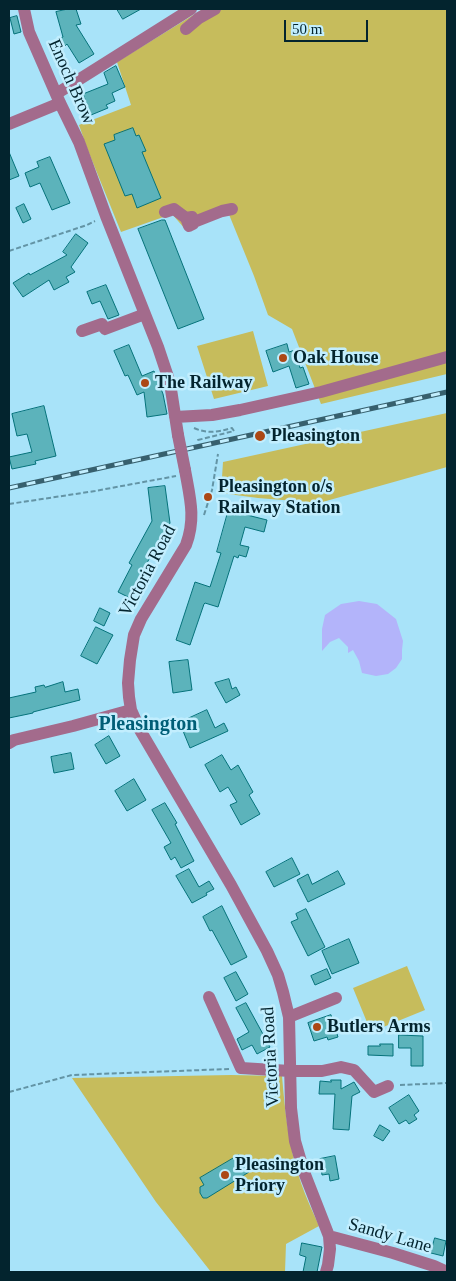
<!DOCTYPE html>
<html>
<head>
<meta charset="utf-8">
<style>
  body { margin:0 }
  #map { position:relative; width:456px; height:1281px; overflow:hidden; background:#a8e3f9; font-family:"Times New Roman",serif }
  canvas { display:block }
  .frame { position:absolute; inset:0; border:10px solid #03242e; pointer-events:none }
  .scale { position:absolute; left:284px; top:20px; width:84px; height:22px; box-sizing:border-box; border:2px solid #03242e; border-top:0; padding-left:6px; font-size:15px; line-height:18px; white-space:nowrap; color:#03242e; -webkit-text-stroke:4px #c2eefe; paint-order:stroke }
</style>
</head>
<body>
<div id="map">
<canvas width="456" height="1281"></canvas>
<div class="frame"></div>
<div class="scale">50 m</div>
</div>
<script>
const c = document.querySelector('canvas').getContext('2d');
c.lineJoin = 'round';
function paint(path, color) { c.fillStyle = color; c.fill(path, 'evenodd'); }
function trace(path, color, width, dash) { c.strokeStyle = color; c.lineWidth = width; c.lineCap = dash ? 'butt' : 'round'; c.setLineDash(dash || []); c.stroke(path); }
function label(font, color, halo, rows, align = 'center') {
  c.font = font + ' "Times New Roman",serif'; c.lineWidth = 5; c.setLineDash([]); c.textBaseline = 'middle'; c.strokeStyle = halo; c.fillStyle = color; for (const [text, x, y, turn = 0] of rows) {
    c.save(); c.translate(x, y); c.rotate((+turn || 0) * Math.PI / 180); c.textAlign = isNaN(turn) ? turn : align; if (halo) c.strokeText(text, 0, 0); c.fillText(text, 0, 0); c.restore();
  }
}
paint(new Path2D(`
  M203 9H447V374L321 404 292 329 268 315 254 276 228 212 185 229 172 214 121 232 87 148 79 125 131 105 117 62Z
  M253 331 268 386 214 399 197 346Z
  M447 413V467L319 503 258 498 221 493 223 462Z
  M407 966 425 1010 371 1032 353 988Z
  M231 1075 282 1076C285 1112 289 1149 301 1183 306 1198 313 1212 319 1226L286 1244 285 1272H211L156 1202 72 1078Z`), '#c6bc5c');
paint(new Path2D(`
  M359 601 377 604 396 619 403 641 402 650V659L396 668 388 674 376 676 362 673 359 661 353 650 348 653V647L339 638 330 642 322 651V629L325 615 341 604Z`), '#b3b4fa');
const building = new Path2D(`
  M68 9H76L81 24 76 25 94 54 79 63 67 44 65 46 60 38 63 37 56 12Z
  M117 9H141L123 19Z
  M17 16 21 32 14 34 10 18Z
  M116 66 125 87 112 93 115 101 106 105 108 108 91 115 83 94 108 84 104 73Z
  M133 128 136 136 139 135 146 151 142 152 161 198 137 208 132 194 125 196 104 144 115 140 114 135Z
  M9 152 19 176 9 180Z
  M50 157 70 203 52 210 40 183 30 187 25 173 39 167 37 162Z
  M24 204 31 219 23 223 16 208Z
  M162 220H165L204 319 178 329 138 229Z
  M76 234 88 243 71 267 75 272 66 277 69 282 54 290 49 280 23 297 13 283 29 273 30 275 67 255 63 252Z
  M106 285 119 315 108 319 100 301 92 304 87 292Z
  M287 344 289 352 295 350 300 368 303 367 309 384 296 388 289 366 273 372 266 351Z
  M129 345 142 376 154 371 163 394 167 414 147 417 144 392 137 395 128 375 125 376 114 351Z
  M44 406 56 456 35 461 36 464 12 469 9 457 32 452 27 434 17 436 12 414Z
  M165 486 170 523 152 557H150L130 598 118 592 132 565 129 563 152 521 148 488Z
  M230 505 245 509 243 514 267 520 264 532 245 527 240 545 249 547 246 557 239 555 238 558 234 556 218 607 205 603 204 604 190 645 176 640 195 582 210 587 221 553 217 552Z
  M100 608 110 613 104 626 94 621Z
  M96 627 113 635 97 664 81 656Z
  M188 660 192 690 173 693 169 662Z
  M229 679 232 689 236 687 240 695 226 703 215 683Z
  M63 682 65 692 78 689 80 700 33 712V713L9 718V698L36 692 35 687 44 685 45 687Z
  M207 710 215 728 224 723 228 731 190 748 183 731 185 730 181 722Z
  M109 736 120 756 106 764 95 745Z
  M71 753 74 769 54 773 51 757Z
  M222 755 231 770 238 765 253 792 249 795 260 814 241 825 230 805 237 802 228 787 220 792 205 765Z
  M134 779 146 800 127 811 115 791Z
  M165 803 177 823 175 824 194 861 181 868 175 857 171 860 164 847 171 843 152 810Z
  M292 858 300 874 274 887 266 872Z
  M189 869 199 887 209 881 214 889 206 893 207 895 192 903 176 876Z
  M338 871 345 884 308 902 297 880 308 874 312 884Z
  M222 906 247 957 231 965 212 930 210 931 203 917Z
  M306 909 325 947 308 956 291 922 298 919 296 914Z
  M349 939 359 963 332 974 322 951Z
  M327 969 331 978 315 985 311 976Z
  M236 972 248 994 236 1001 224 978Z
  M246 1003 270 1047 257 1054 252 1045 242 1050 237 1039 249 1032 236 1008Z
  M331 1015 338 1037 328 1040 327 1037 314 1041 308 1023Z
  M399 1035 423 1036V1066H411V1048H399Z
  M380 1044H393V1056L368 1055V1046H380Z
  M331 1080H341V1089L354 1082 360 1092 352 1096 349 1130 333 1129 335 1094H319L320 1081 331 1082Z
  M409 1095 419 1111 414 1115 417 1119 409 1124 406 1120 399 1124 389 1108Z
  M380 1125 390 1131 383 1141 374 1136Z
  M239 1155 249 1172 207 1198H203L200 1193V1187L204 1185 200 1178Z
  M335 1156 339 1179 330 1181 329 1174 322 1175 320 1159Z
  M435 1238 446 1241 443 1256 431 1253Z
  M302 1243 322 1247 317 1272H303L306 1257 300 1255Z`);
paint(building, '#5cb3bb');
trace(building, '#05727a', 1);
trace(new Path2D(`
  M9 251 87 225 95 221
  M194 428C207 434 218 432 232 428L234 431 198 440V443
  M9 504 95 491 176 476
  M204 515 212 490 218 454
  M400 1085 447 1083
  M9 1092 72 1075 229 1069`), '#6394a5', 2, [5, 2.5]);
trace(new Path2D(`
  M24 9 29 32 60 103 79 142 106 216 158 347 170 383 178 435
  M186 29 199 18 215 9
  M56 94 191 9
  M9 124 60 103
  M165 212 174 209 186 218 189 226 193 224 194 222 192 217 186 218
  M194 222 222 211 232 209
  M82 331 102 324 105 329 145 314
  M175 417 212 415 240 410 321 392 447 357
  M185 470C190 498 196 518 186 545L141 619 134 635 130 660 128 683 129 697 131 710 140 730 231 885 267 951 278 975 283 992 289 1017 291 1108 295 1141 304 1172 329 1236 330 1249 328 1265 326 1272
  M9 743 14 740 73 726 131 710
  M209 997 241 1068 290 1071H322L341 1067 354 1070 374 1092 388 1086
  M289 1017 336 998
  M329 1236 393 1253 434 1266 447 1272`), '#a36b8c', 12);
const rail = new Path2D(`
  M9 488 447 392`);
trace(rail, '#37606e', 5);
trace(rail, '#c2eefe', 3, [9]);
trace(new Path2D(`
  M178 435 185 470`), '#a36b8c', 12);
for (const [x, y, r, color] of [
  [283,358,5,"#ac4815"],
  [145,383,5,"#ac4815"],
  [260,436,6,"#ac4815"],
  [208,497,5,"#ac4815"],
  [317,1027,5,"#ac4815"],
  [225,1175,5,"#ac4815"]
]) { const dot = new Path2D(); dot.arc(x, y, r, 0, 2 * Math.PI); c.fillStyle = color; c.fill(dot); trace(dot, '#c2eefe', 2); }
label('18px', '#03242e', '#c2eefe', [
  ["Enoch Brow",71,82,66],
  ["Victoria Road",148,571,-62],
  ["Victoria Road",271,1057,-93],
  ["Sandy Lane",390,1236,16]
]);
label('bold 18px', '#03242e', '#c2eefe', [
  ["Oak House",293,358],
  ["The Railway",155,383],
  ["Pleasington",271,436],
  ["Pleasington o/s",218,487],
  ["Railway Station",218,508],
  ["Butlers Arms",327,1027],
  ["Pleasington",235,1165],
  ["Priory",235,1186]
], 'left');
label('bold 20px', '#005e77', '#c2eefe', [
  ["Pleasington",148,725]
]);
</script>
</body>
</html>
